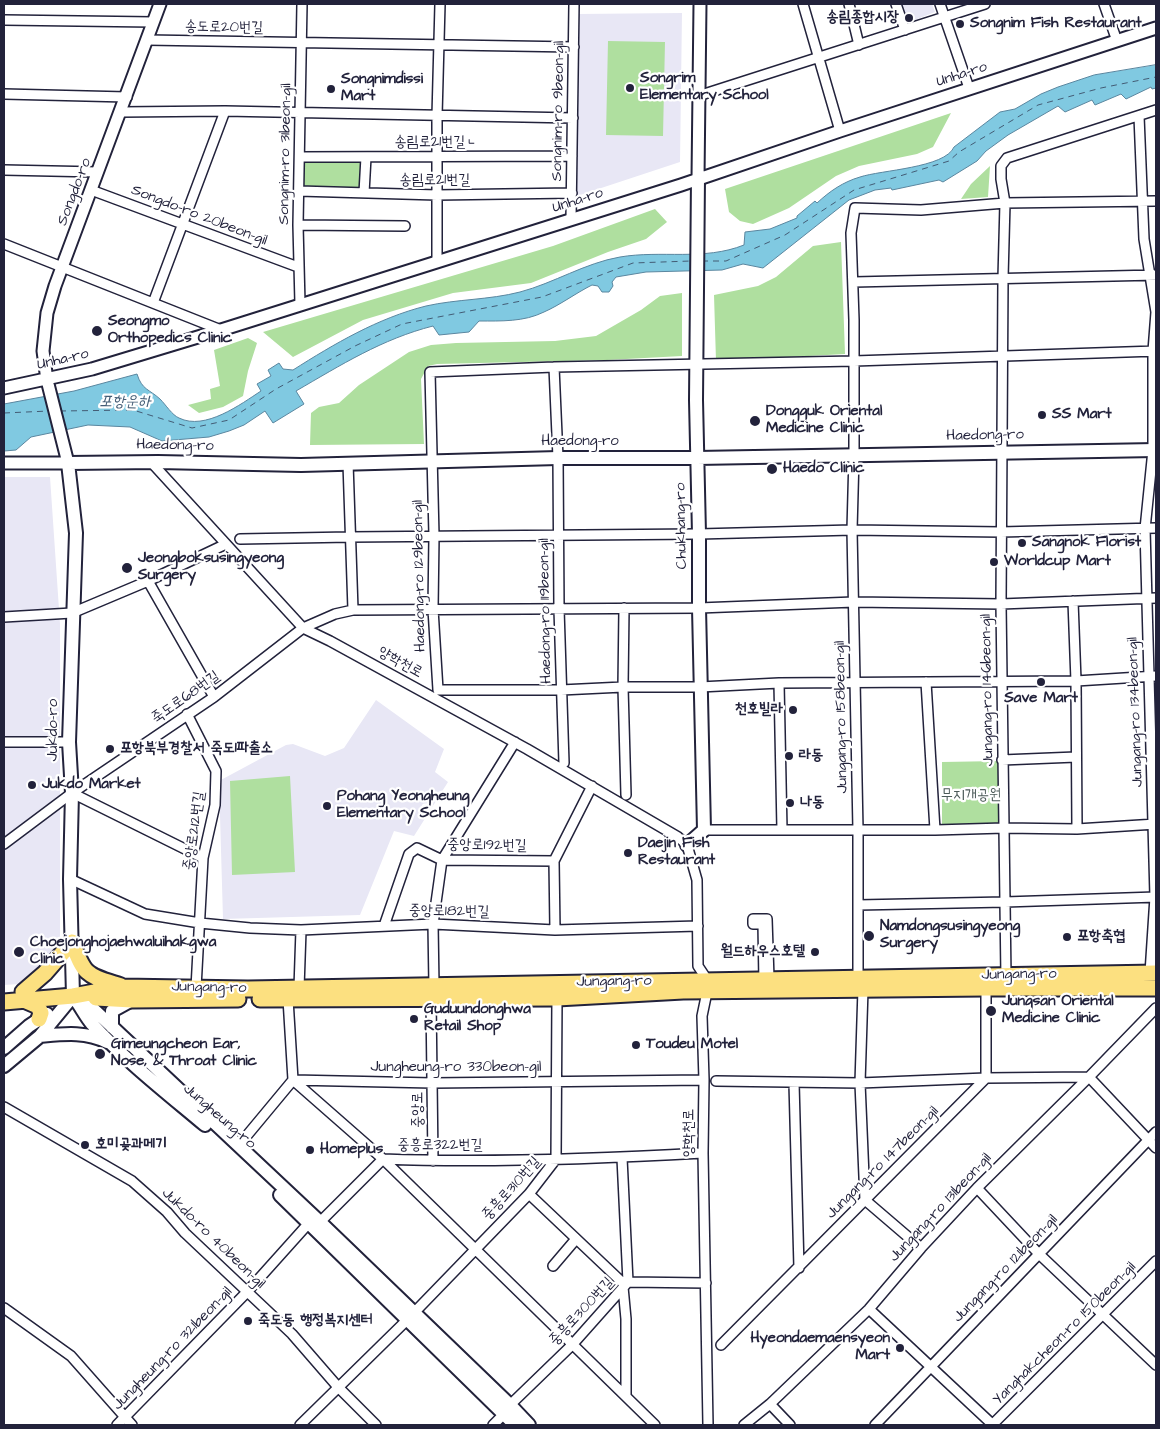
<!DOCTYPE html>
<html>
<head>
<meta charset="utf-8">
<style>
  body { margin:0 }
  #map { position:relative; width:1160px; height:1429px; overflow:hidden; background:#fff; font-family:"Architects Daughter",sans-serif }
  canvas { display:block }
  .frame { position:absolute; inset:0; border:5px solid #22223b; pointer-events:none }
</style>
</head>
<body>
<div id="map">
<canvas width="1160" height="1429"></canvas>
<div class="frame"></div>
</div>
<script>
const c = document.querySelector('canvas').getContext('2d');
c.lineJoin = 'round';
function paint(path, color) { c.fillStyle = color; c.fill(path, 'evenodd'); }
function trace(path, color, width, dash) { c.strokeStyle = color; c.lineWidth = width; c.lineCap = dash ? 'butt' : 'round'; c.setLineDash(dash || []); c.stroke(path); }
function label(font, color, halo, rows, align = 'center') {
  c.font = font + ' "Architects Daughter","Poor Story",sans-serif'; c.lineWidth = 4.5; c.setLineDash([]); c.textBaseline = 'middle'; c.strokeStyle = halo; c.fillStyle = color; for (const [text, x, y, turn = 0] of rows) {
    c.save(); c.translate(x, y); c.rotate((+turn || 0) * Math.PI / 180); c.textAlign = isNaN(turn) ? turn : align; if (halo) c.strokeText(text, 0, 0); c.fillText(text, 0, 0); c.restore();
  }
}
paint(new Path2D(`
  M894 4H932L935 12 902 25Z
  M682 13 680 162 577 196 578 14Z
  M4 477H50L60 624V946L19 984 4 985Z
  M376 700 444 749 435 772 448 782 414 836 394 831 360 915 223 919 219 781 286 745 293 744 325 756 344 748Z`), '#e8e7f5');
paint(new Path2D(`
  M608 41 665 42 663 136 606 135Z
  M951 113 933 147 917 154 859 166 836 176 789 208 753 224 740 221 729 212 725 189Z
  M302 159 362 160V189L302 188Z
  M990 166 988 197 961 199 971 184Z
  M655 209 667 222 646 239 608 252 531 283 453 293 363 320 293 357 263 332 553 246Z
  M841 242 845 354 716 361 714 295 758 286 776 277 813 246Z
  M682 293V356L607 360 437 364 428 366 421 379 424 444 310 445 311 413 319 407 339 403 359 385 409 352 431 345 456 343 555 341 596 336 641 310 660 296Z
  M248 338 257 343 248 371 243 396 223 407 199 413 188 405 211 399 210 389 220 386 214 350Z
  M1000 761V829L942 832V762Z
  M290 776 295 872 232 875 230 781Z`), '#afdf9f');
const water = new Path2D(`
  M1156 65V88L1152 89 1151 87 1126 99 1121 94 1095 105 1092 100 1065 112 1058 106 1008 135 986 151 977 161 943 182 939 180 892 190 891 188 875 190 849 200 763 268 743 264 722 270 646 272 616 277 612 282 613 286 609 292H602L598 286 592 285C576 293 560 305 544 312 524 322 501 321 479 321L469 332 439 335 433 326C382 339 341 365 296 391L304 404 273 423 265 411 244 425 229 431 209 437 162 441 130 427 88 425 31 437 16 450 4 451V404L74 391 137 374C142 390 149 389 160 399 166 405 172 415 179 418 205 431 241 404 261 391L257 384 271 376 268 370 279 363 283 369 293 370C334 344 378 318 426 306 457 299 489 300 520 292 554 283 585 263 620 257 661 250 704 261 744 245L745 232 770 229 797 218V216L815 201 817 203C830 191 843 182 860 177 881 170 945 168 954 147L1000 112 1015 109 1041 94 1058 87 1094 75Z`);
paint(water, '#80c9e1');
trace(water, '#5a869f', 1);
trace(new Path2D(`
  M702 261H726L785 235 854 190 949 161 959 152 1038 105 1101 88 1156 77
  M60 411 133 410 192 428 229 420 276 389 355 346 402 324 542 297 633 263 691 261
  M4 413 49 411`), '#435c75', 1, [6, 5]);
const minor = new Path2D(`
  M803 4 840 131
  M849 4 859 45
  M896 4 905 30
  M940 4 969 88
  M1104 4 1117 41
  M4 20 153 22
  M147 40 574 47
  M4 94 127 97
  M698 96 985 4
  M121 112 225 111 573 118
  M1139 116 1144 239 1156 312 1153 351V450L1145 529 1155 897 1150 973
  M300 157 572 156
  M4 170 98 172
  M91 190 298 267
  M299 191 437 195 572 193
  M364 193 366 157
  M571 219 574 4
  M298 225 405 226
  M4 244 221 330
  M437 262V116L440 4
  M854 282 1156 275
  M153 303 225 111
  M300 304 298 225 302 4
  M1156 351 854 361 554 367 430 372 434 536 433 609 438 690H561L623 687H700L779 683 1076 681 1156 676
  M554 367 558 458 559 609 564 763
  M151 462 303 628 330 641 527 749 678 837 687 845 697 880 698 966 708 981 707 992 702 1016 704 1080 703 1153 708 1425
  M348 463 353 610
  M240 539 350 537 699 534 852 530 1001 532 1156 528
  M148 581 214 697
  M1073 601 1076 681 1077 829
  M624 608 623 687 626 795
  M4 617 72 613 148 581 226 544
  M926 682 935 830
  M779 683 782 830
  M187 714 216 771 215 805 203 858 196 988
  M4 742H69
  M1002 760 1076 757
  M72 793 203 858
  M704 830H935L1004 828 1077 829 1156 824
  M4 844 72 793 214 697 303 628 335 614 353 610 699 608 854 602 1001 604 1156 598
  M70 879 145 914 200 923 250 928 301 930 433 924 555 930 698 926
  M858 905 1005 902 1156 897
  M384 926 409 854 417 848 442 860 554 861
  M555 930 554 861 592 786
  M858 977V830L852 530 854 456V320L851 233 855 208 921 210 1005 203 1156 201
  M1006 978 1001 604 1003 278 1005 203 1001 179V166L1007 158 1156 110
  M764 983 763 924H753V919H767L769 979
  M434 986 433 924 442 860 515 742
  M299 988 301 930
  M863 989 860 1083 865 1200 921 1248
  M288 999 293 1080 383 1159 655 1425
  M431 999 433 1161
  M293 1080 433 1083 704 1080
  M716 1081 860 1083 986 1078 1089 1077 1156 1148
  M794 1083 799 1268
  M4 1107 132 1181 167 1212 185 1233 292 1334 338 1387 376 1425
  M239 1145 293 1080
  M556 1159 557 998
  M977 1188 1039 1254 1156 1365
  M529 1194 625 1285
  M320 1222 383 1159C489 1163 597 1159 703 1153
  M553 1266 576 1239
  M628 1282 706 1283
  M623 1287 626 1319V1396
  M4 1308 71 1356 132 1425
  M869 1309 993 1425
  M721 1345 986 1078V988
  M770 1404 790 1425
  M510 1405 572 1345 628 1282 622 1158
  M117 1425 247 1292 308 1224
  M300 1425 407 1320 529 1194 556 1159
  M493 1425 504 1414
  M744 1425 770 1404 869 1309 921 1248 977 1188 1089 1077 1156 1008
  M875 1425 1156 1132
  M992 1425 1156 1261`);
const tertiary = new Path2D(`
  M698 178 700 4
  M4 388 92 369 221 330 681 185 840 131 1156 28
  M4 463H68L47 380 43 351 47 313 55 286 160 4`);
const secondary = new Path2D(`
  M687 845 704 830 699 608V534L696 400 698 178
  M73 996 90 1006 320 1222 510 1405 529 1425
  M75 999C81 1007 86 1017 92 1024 126 1061 167 1093 205 1125
  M112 1027V1011L132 1000
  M40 1036C63 1034 86 1031 107 1042
  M4 1048 29 1026 47 1014
  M4 1066 40 1036 73 996 70 879 72 793 69 742 76 533 68 463 158 462 301 465 558 458H697L1156 450
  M280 1195 515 1425`);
const primary = new Path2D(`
  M72 942C85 977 87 975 121 986
  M23 992 45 973 72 942
  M96 998 132 1000 238 999
  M260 999 557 998 683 991 986 988H1156
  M24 1000 38 1006 41 1013 39 1019
  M4 1002 73 996 122 987 248 989 1156 973`);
trace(minor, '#22223b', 12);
trace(tertiary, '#22223b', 15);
trace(secondary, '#22223b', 16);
trace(primary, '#22223b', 19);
trace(minor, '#fff', 9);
trace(tertiary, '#fff', 11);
trace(secondary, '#fff', 12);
trace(primary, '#fce080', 15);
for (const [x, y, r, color] of [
  [909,18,5,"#22223b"],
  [960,24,5,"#22223b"],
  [630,88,5,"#22223b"],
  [331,89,5,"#22223b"],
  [97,331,6,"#22223b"],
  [1042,415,5,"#22223b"],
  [755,421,6,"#22223b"],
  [772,469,6,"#22223b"],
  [1022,543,5,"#22223b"],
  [994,562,5,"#22223b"],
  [127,568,6,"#22223b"],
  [1041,682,5,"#22223b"],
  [793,710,5,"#22223b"],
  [110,749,5,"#22223b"],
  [789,756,5,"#22223b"],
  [32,785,5,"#22223b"],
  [790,803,5,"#22223b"],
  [327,806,5,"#22223b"],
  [628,853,5,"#22223b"],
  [869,936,6,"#22223b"],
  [1067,937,5,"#22223b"],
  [19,952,6,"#22223b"],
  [815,952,5,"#22223b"],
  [991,1011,6,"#22223b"],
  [414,1019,5,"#22223b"],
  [636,1045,5,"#22223b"],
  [100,1054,6,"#22223b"],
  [85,1145,5,"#22223b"],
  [310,1150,5,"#22223b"],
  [248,1321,5,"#22223b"],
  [900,1348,5,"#22223b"]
]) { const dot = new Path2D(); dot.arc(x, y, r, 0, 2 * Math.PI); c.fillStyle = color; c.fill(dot); trace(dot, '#fff', 2); }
label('bold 15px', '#22223b', '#fff', [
  ["송림종합시장",899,18,"right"],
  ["Songnim Fish Restaurant",970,24],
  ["Songrim",640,79],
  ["Elementary School",640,96],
  ["Songnimdissi",341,80],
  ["Mart",341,97],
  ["Seongmo",108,322],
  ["Orthopedics Clinic",108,339],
  ["Dongguk Oriental",766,412],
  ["Medicine Clinic",766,429],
  ["SS Mart",1052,415],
  ["Haedo Clinic",783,469],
  ["Sangnok Florist",1032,543],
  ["Jeongboksusingyeong",138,559],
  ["Surgery",138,576],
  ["Worldcup Mart",1004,562],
  ["Save Mart",1041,699,"center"],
  ["천호빌라",783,710,"right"],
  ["포항북부경찰서 죽도1파출소",120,749],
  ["라동",799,756],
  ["Jukdo Market",42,785],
  ["Pohang Yeongheung",337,797],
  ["Elementary School",337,814],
  ["나동",800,803],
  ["Daejin Fish",638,844],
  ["Restaurant",638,861],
  ["Namdongsusingyeong",880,927],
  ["Surgery",880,944],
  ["포항축협",1077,937],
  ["Choejonghojaehwaluihakgwa",30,943],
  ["Clinic",30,960],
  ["월드하우스호텔",805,952,"right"],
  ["Jungsan Oriental",1002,1002],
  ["Medicine Clinic",1002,1019],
  ["Guduundonghwa",424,1010],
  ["Retail Shop",424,1027],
  ["Gimeungcheon Ear,",111,1045],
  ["Nose, & Throat Clinic",111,1062],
  ["Toudeu Motel",646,1045],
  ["호미곶과메기",95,1145],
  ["Homeplus",320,1150],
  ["죽도동 행정복지센터",258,1321],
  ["Hyeondaemaensyeon",890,1339,"right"],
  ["Mart",890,1356,"right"]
], 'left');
label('15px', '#22223b', '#fff', [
  ["송도로20번길",224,28,1],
  ["Unha-ro",962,75,-18],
  ["Songnim-ro 9beon-gil",559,111,-89],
  ["송림로21번길ㄴ",436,143],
  ["Songnim-ro 31beon-gil",286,154,-89],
  ["송림로21번길",435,181],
  ["Songdo-ro",75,192,-69],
  ["Unha-ro",578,201,-18],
  ["Songdo-ro 20beon-gil",199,216,21],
  ["Unha-ro",63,360,-13],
  ["Haedong-ro",985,436,-1],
  ["Haedong-ro",580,442],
  ["Haedong-ro",175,446,1],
  ["Chukhang-ro",682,526,-91],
  ["Haedong-ro 129beon-gil",420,576,-91],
  ["Haedong-ro 119beon-gil",546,611,-91],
  ["양학천로",400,663,29],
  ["Jungang-ro 146beon-gil",988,690,-91],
  ["죽도로68번길",186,698,-35],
  ["Jungang-ro 134beon-gil",1136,712,-92],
  ["Jungang-ro 158beon-gil",842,717,-91],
  ["Jukdo-ro",54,730,-90],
  ["중앙로212번길",195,831,-82],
  ["중앙로192번길",487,846,1],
  ["중앙로182번길",449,912,1],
  ["Jungang-ro",1019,975,-1],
  ["Jungang-ro",614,982,-1],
  ["Jungang-ro",209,988,1],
  ["Jungheung-ro 330beon-gil",456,1068],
  ["중앙로",419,1110,-90],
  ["Jungheung-ro",219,1117,41],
  ["양학천로",690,1133,-90],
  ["중흥로322번길",440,1146],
  ["Jungang-ro 147beon-gil",883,1163,-45],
  ["중흥로310번길",512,1189,-48],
  ["Jungang-ro 131beon-gil",941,1208,-47],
  ["Jukdo-ro 40beon-gil",213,1239,44],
  ["Jungang-ro 121beon-gil",1006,1269,-46],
  ["중흥로300번길",582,1312,-47],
  ["Yanghakcheon-ro 150beon-gil",1065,1334,-45],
  ["Jungheung-ro 321beon-gil",173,1349,-46]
]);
label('15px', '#4c5b59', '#fff', [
  ["무지개공원",971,796]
]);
label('italic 16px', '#435c75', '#fff', [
  ["포항운하",125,403]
]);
</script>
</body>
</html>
